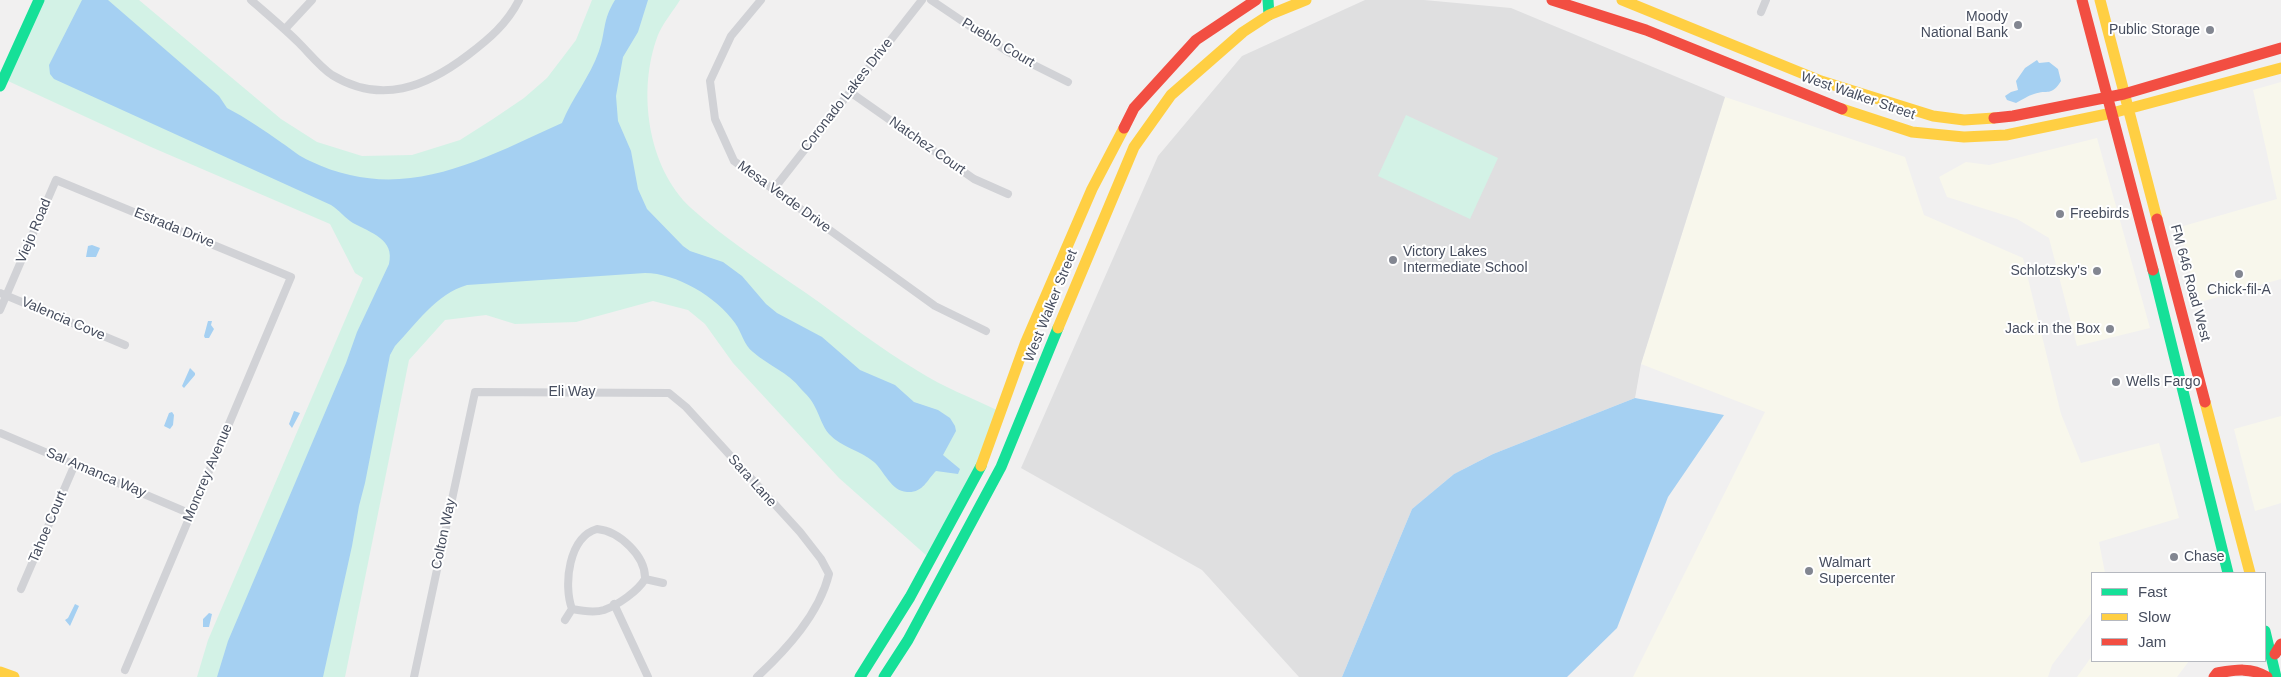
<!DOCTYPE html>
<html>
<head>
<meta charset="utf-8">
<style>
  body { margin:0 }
  #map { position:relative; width:2281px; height:677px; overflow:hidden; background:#f1f0f0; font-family:Helvetica,sans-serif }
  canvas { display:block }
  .legend { position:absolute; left:2091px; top:572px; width:175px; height:90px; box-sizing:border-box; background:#fff; border:1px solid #b5b8bf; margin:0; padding:6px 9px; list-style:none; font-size:15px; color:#464d5e }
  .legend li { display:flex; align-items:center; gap:10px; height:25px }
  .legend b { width:25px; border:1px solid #b5b8bf }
</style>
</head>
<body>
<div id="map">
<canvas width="2281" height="677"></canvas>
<ul class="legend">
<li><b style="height:6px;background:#16e098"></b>Fast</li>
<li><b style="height:6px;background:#ffcf43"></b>Slow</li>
<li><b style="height:6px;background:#f24e42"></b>Jam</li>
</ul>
</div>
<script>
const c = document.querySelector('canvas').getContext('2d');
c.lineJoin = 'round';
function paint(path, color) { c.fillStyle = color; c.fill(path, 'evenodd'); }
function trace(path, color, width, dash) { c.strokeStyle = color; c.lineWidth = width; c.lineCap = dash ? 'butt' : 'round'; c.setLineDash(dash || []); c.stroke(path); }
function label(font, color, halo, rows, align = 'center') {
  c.font = font + ' Helvetica,sans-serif'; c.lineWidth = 4; c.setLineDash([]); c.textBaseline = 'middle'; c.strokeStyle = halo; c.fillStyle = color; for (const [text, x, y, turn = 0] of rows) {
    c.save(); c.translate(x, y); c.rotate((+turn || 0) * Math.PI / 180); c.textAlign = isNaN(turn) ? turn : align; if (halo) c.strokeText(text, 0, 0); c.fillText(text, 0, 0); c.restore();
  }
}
paint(new Path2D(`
  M2281 82V279L2197 303 2180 227 2277 199 2253 90Z
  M1725 97 1905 157 1924 215 2023 258 2061 414 2081 463 2159 443 2179 518 2099 542 2105 573H2092V612L2052 665 2048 677H1633L1765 412 1641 364Z
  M2097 138 2150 328 2077 346 2049 238 2017 219 1947 197 1939 177 1966 162 1989 165Z
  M2281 416V503L2255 511 2234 429Z
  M2092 656V661H2189L2177 677H2077Z`), '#f8f7ec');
paint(new Path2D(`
  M1365 0H1424L1511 8 1725 97 1641 364 1635 398 1493 454 1454 474 1412 509 1342 677H1299L1202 570 1021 468 1158 156 1242 56Z`), '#dfdfe0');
paint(new Path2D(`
  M44 0H139L281 119 317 142 362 156 412 155 460 140 493 119 524 98 547 78 576 40 592 0H680C673 11 663 23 658 35 637 90 647 167 691 208 724 238 770 268 806 293 843 319 879 348 918 371 943 387 972 398 999 411L981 456 927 556 839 478 733 363 705 324 688 310 653 301 576 322 515 324 486 315 445 320 409 360 345 677H197L208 640 363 278 355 273 330 224 151 147 8 81Z
  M1406 115 1498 158 1470 219 1378 176Z`), '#d3f2e6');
paint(new Path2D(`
  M82 0H108L219 96 227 108C246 118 264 130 282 143 291 149 300 157 310 161 402 205 478 161 562 123 572 98 590 77 599 51 606 31 602 21 615 0H648L638 32 623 57 616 96 618 121 631 151 638 189 647 209 683 246 690 251 723 262 742 276 766 304 777 313 822 337 860 370 895 385 914 402 938 410 950 418 955 426 956 431 943 455 960 469 958 474 936 471C926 481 923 493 907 492 891 491 884 471 874 462 860 450 842 448 829 434 822 426 820 416 815 407 812 400 806 394 801 389 788 372 769 366 753 352 744 345 742 333 735 323 717 297 676 273 645 273L467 285C436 294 416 324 395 346L390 355 365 483 359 506 352 546 323 677H217L228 641 346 363 357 332 389 264C395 239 371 233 353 223 345 218 339 210 331 205L54 79 50 74 49 65Z
  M2037 60 2039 63 2049 62 2058 69 2061 81C2051 97 2048 89 2034 94 2027 96 2022 100 2016 103L2007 100 2005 96 2011 92 2018 90 2016 81 2025 68Z
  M92 245 100 248 96 257H86L88 246Z
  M208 321H212L211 325 214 329 209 338H205L204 336Z
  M190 368 195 373V375L184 388 182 386Z
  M1635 398 1724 415 1668 497 1617 628 1567 677H1342L1412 509 1454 474 1493 454Z
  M294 411 300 413 292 428 289 424Z
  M172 412 174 415 173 425 170 429 164 426 169 413Z
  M75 604 79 606 70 626 65 620 68 618Z
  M209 613 212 614 209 627H203V619Z`), '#a5d0f2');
trace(new Path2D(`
  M251 0C267 14 284 28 299 43 309 53 320 67 332 75 381 105 426 87 468 55 489 39 507 24 519 0
  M761 0 731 36 710 81 715 119 734 161 935 306 986 331
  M931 0 1008 52 1068 82
  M1761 12 1766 0
  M285 29 312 0
  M850 92 974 179 1008 194
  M773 190 922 0
  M0 293 125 345
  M0 310 56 180 291 277 125 670
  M0 433 191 514
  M597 529C619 531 646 556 645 579 638 591 618 605 604 610 594 613 582 611 572 609 563 584 569 537 597 529Z
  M645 579 663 583
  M21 589 75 464
  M614 604 648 677
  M565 620 572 609
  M414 677 475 392 669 393 686 407 800 532 821 559 829 574C819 614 787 649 757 677`), '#d1d2d6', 8);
trace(new Path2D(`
  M1268 0 1269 15
  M0 86 39 0
  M2153 270 2228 573
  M2265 631 2276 677
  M860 677 910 597 981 466
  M884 677 908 640 1001 467 1058 328`), '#16e098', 11);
trace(new Path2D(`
  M1622 0 1821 81 1933 116 1964 120 1994 118
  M2100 0 2157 219
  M1842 109 1912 132 1964 137 2006 135 2112 113 2281 68
  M1058 328 1134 147 1171 95 1243 32 1269 15 1306 0
  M2205 402 2250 573
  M981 466 1025 344 1092 189 1124 128
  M0 672 14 677`), '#ffcf43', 11);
trace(new Path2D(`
  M1552 0 1646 30 1842 109
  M2082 0 2153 270
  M1994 118 2013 116 2124 94 2281 48
  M1124 128 1134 108 1196 40 1256 0
  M2157 219 2205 402
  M2275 654 2281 644
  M2214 677 2217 673C2235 670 2251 667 2267 677`), '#f24e42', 11);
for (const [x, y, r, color] of [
  [2018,25,5,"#828691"],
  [2210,30,5,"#828691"],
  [2060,214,5,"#828691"],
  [1393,260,5,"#828691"],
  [2097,271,5,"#828691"],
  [2239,274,5,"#828691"],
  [2110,329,5,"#828691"],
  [2116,382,5,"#828691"],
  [2174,557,5,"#828691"],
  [1809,571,5,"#828691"]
]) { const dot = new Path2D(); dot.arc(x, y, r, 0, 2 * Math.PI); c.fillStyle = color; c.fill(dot); trace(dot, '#fff', 2); }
label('14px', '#464d5e', '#fff', [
  ["Moody",2008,17,"right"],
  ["National Bank",2008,33,"right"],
  ["Public Storage",2200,30,"right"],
  ["Freebirds",2070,214],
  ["Victory Lakes",1403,252],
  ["Intermediate School",1403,268],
  ["Schlotzsky's",2087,271,"right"],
  ["Chick-fil-A",2239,290,"center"],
  ["Jack in the Box",2100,329,"right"],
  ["Wells Fargo",2126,382],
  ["Chase",2184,557],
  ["Walmart",1819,563],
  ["Supercenter",1819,579]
], 'left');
label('14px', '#464d5e', '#fff', [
  ["Pueblo Court",998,43,31],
  ["Coronado Lakes Drive",847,95,-52],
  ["West Walker Street",1858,96,19],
  ["Natchez Court",927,146,35],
  ["Mesa Verde Drive",784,197,36],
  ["Estrada Drive",174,228,22],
  ["Viejo Road",34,231,-67],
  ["FM 646 Road West",2190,283,75],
  ["West Walker Street",1051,306,-68],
  ["Valencia Cove",63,319,23],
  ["Eli Way",572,392],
  ["Sal Amanca Way",96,473,23],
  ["Moncrey Avenue",208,473,-67],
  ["Sara Lane",752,481,48],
  ["Tahoe Court",48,527,-67],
  ["Colton Way",444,534,-78]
]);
</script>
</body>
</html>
